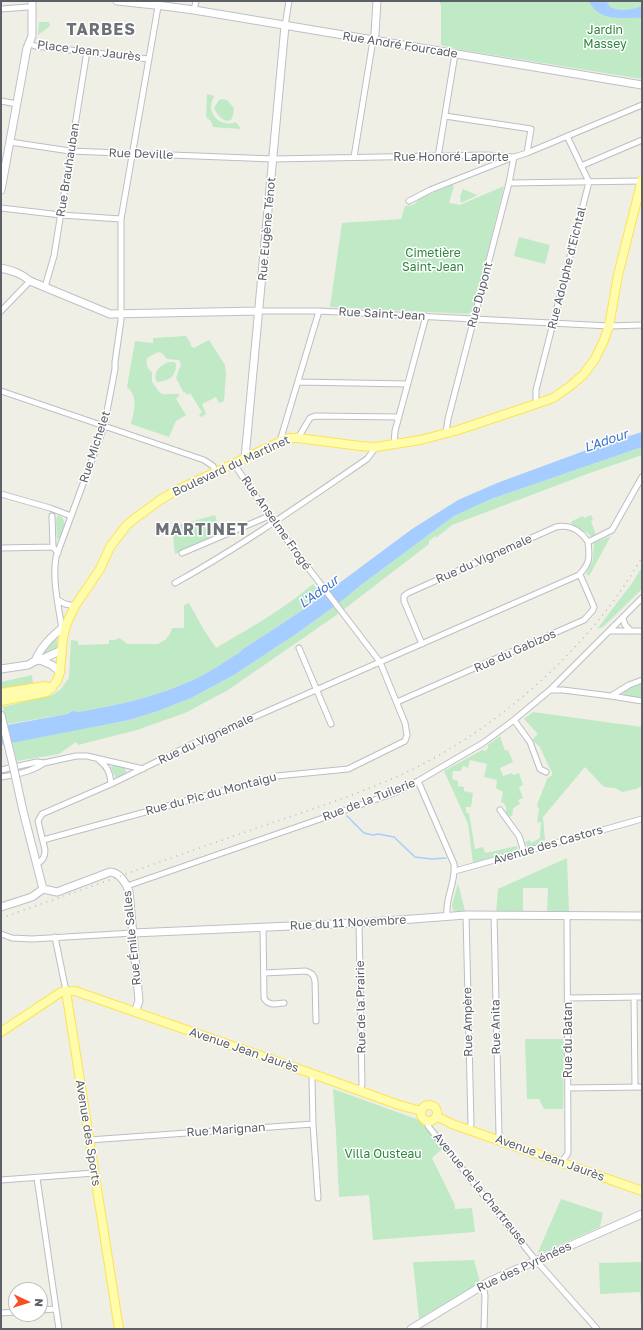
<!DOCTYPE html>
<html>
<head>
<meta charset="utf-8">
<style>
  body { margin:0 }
  #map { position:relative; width:643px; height:1330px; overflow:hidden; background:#f0efe5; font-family:"Golos Text",sans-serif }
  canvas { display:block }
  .frame { position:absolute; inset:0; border:2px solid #5c6067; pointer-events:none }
  .north { position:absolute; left:8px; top:1282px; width:40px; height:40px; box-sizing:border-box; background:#fff; border:1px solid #bebfc2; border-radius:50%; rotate:94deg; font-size:11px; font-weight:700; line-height:16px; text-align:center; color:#5c6067 }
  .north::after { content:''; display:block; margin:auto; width:14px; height:18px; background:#f94e23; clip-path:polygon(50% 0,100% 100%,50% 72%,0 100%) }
</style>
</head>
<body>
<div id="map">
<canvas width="643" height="1330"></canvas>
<div class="frame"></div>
<div class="north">N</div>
</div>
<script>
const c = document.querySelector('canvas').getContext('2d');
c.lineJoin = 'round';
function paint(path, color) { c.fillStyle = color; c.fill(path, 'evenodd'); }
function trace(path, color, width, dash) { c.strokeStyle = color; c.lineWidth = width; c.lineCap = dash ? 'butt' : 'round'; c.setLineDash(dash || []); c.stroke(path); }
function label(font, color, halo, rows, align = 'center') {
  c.font = font + ' "Golos Text",sans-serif'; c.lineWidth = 3; c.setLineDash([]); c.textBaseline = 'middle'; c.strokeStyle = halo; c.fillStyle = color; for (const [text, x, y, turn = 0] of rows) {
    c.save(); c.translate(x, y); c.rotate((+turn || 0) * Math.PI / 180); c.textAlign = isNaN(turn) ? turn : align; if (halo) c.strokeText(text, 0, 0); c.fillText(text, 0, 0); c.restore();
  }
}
paint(new Path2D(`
  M434 1H642V79L456 49 441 45V5L439 2Z
  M39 22H49L50 26 38 35Z
  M207 94 214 96C214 98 212 99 212 101 207 116 223 128 236 122L241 129 213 127 211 121 206 117Z
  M222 99 227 100 234 108 233 115 231 120 226 121C220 118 217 114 214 108L219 100Z
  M452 185 454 186 449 203 460 205 504 186 473 311 468 314 330 307 342 223 401 219 405 206 413 205 421 198Z
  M463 189 477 195 476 196 461 203 460 197Z
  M519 237 550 245 545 264 514 256Z
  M186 336 191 344 190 345 194 348 209 340 225 365 226 374 224 401 219 403 216 397 202 404 206 414 201 417 199 415 202 412 190 393 187 395 185 392 184 393 176 378 181 364 179 360 167 359 162 353 158 352 147 358C146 365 147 368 152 372V382L160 393C167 396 174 392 180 395L176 399 186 415 176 421 169 437 131 424C134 412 139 396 127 387L135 341 153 343V338Z
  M169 362H174L176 364C176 377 169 381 157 382 152 373 160 365 169 362Z
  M642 447V455L587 474 452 525 436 538 435 536 429 541V544L338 614 228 690 185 713 137 730 78 745 76 742 59 754 17 761 12 742 129 720 158 711 191 698 234 675 299 632 339 603 361 585 454 516 491 499Z
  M215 515 221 534 175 554 172 527Z
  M591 515 593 520 591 521 596 535 592 537C586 530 576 530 571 523L572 521 583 516 584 518Z
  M57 516H60C69 522 62 531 59 539L57 538 56 521Z
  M611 536 589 576 586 574 593 560 594 543Z
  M642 567V589L603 627 597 629 633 582Z
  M313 584 322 595 303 610 243 649 239 653C225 661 212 671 197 678 160 696 119 705 78 712 74 710 71 711 68 714L7 724 3 707 52 695 60 690 69 678 71 640 78 641V645L109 644V640H115L119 638 128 644H158L165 640 170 634 172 628H184V605L189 603 204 630 216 648C250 628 284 609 313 584Z
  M57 635V649L42 655 41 654Z
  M32 675 33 685 1 690V682Z
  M642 683V698L624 695 622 692Z
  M533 712 642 727V786L636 789 622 792 615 788 604 787 585 767 543 817 545 840 540 842V844L528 848 525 842 530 840 531 843 540 838 541 822 537 823 539 809 537 805 547 779 552 775V772L548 765 540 747 532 740 538 734 524 719Z
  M500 736 505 751 508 750 513 762 500 768 503 776 512 773 513 775 519 773 523 785 519 787 523 798 518 800 520 804 513 808C513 812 513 815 510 817L506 813V807L504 803 501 802 503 792 496 788 497 780 484 777 487 764 470 760 468 768 463 766 461 771H453L452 779 458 781V786L464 787V791L473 793 471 807H466V813H469L475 849 483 847 485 853 517 846 518 850 473 863 468 824 444 771 482 750 485 751 488 748V745Z
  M113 765 125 768 126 771 125 775 117 778 115 777 111 767Z
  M567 858 569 912H547L548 888H523V912H496L498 889Z
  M458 883 465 911 458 912 453 910 452 905Z
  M525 1039H564L563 1109H544L539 1099H527Z
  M333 1089 419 1120 443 1148 432 1158 455 1205V1209L472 1208 475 1232 373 1240 369 1195 339 1197 336 1133Z
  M561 1199 603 1213 600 1227 539 1254 538 1252Z
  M474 1260 480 1282 419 1319 413 1262Z
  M642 1262V1324L640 1292 600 1294 599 1263Z`), '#bfeac5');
paint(new Path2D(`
  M589 1H606L610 7C619 12 632 10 642 6V18C624 17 599 23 589 1Z
  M642 432V447L491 499 454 516 361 585 339 603 299 632 234 675 191 698 158 711 129 720 1 745V726L68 714C71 711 74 710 78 712 119 705 160 696 197 678 212 671 225 661 239 653L243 649 303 610 412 529 458 500 497 483 603 444Z`), '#a6cdff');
trace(new Path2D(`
  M347 816 364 833 373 835 378 834 394 837 415 857 432 859 446 858`), '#a6cdff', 1.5);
const street = new Path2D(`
  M1 9 28 7
  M194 10 196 1
  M285 26 289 1
  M30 44 35 46 149 59
  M1 101 17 104
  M445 116 531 129 527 153
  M10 142 70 151 273 159 487 155 514 157 527 153 642 105
  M354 157 373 40
  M438 157 455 54
  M581 166 642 140
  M509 183 642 181
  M409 201 430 190 511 158
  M1 208 61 215 121 219
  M45 287 54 256 87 51
  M1 311 30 281
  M259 311H319L609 326 642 325
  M298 382 408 384
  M1 391 204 460 213 466 216 472
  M536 404V390L589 182 567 136
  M446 433 448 419 509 183 514 157
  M298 438 310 418 315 416 399 417
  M280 441 319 311
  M394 444 395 431 426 316
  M1 494 50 508 71 516
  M52 516 53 547
  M1 548 53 547 58 553
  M182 553 269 516
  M175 583C242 546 304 502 367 459L376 447
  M58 600 65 604 75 606
  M623 618 625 625 631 631
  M62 630C59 607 52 581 56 557L104 427 115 369V362L121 320V219L159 1
  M609 631H642
  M422 644 404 601V596L408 593 556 527C570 524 581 531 588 542L612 530 642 477
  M299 648 331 724
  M550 690H563L611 696 629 685 642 680
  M611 696 642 701
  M397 702 584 620 593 610 594 607 581 577 579 575
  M514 720 530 742 540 769 546 772
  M99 760C108 767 110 773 111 784
  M1 770 23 765 37 762 44 763 76 756H87L143 769
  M1 777C15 775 32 772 44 763
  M418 781 454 864C456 884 445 896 447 916
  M500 810 519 836 524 852
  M43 840 277 776 348 769 405 741 407 735 405 723 380 662 274 523 234 464
  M37 864C43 860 45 857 45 850L38 821 42 814 111 784 197 742 579 575C590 563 590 558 588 542
  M455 871 642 819
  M127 886 323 818 394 793 418 781 483 743 514 720 550 690 642 598
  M466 915 471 1124 469 1129
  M494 915 499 1135 498 1139
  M263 927 264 998C268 1006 276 1004 284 1003
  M1 934 12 938 32 939 133 933
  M55 937 66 991
  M264 973 306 971C312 973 314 975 315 981L316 1021
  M634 997 635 1087
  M568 998 642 997
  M568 1088 642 1087
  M359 1091 362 1085 359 923
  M428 1121V1126L533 1257 597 1329
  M313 1124 318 1198
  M89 1140 313 1124 312 1079 313 1074
  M562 1162 568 1153 567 916
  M37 1178 59 1329
  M1 1180 94 1173
  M483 1285 485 1296 484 1329
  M40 1310 56 1309
  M1 1313 16 1312`);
const secondary = new Path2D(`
  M117 1 164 6 194 10 642 85
  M373 40 375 34 377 1
  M1 190 27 48 32 36V1
  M1 268C13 271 21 273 30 281L110 314 259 311
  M245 458 285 26
  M40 660 52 665 60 672
  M35 661C41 646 54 634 66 625
  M1 669 28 665 35 661 40 660 62 650
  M1 715 13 765
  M23 811 43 889
  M43 889 57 892 110 872C119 872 126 883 129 891L139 1001 135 1012
  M1 907 32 897 43 889
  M133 933 359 923 466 915 642 916
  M411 1329 490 1281 642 1214`);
const primary = new Path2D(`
  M1 693 45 686 52 688
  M1 701 47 692 57 681 60 672 63 638 66 625 75 606 100 569 110 547 126 526 134 519 160 500 177 490 288 438H298L360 446 376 447 420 440 455 431 536 404 553 398 569 387 583 375 595 359 604 340 609 326 618 275 642 180
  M66 991 119 1329
  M1 1032 61 992 75 991 313 1074 399 1105 421 1111
  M421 1113a8 8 0 1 1 16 0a8 8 0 1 1-16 0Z
  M436 1116 452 1124 642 1191`);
trace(street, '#bcbec5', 7);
trace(secondary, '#bdc0c7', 9);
trace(primary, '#fee350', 10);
trace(street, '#fff', 5);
trace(secondary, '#fff', 7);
trace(primary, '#fffcab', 8);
trace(new Path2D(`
  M1 918C79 891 156 863 234 836 285 818 337 802 387 781 487 739 589 651 642 557`), '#b8b9ba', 1.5, [1, 5]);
const secondaryBridge = new Path2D(`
  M13 765 23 811`);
trace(secondaryBridge, '#bdc0c7', 9, []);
trace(secondaryBridge, '#fff', 7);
label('12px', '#2d853c', '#fff', [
  ["Jardin",605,30],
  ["Massey",605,44],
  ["Cimetière",433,253],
  ["Saint-Jean",433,267],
  ["Villa Ousteau",383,1154]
]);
label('12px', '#5c6067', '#fff', [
  ["Rue André Fourcade",400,45,9],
  ["Place Jean Jaurès",89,51,7],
  ["Rue Deville",141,154,2],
  ["Rue Honoré Laporte",451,157],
  ["Rue Brauhauban",68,170,-81],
  ["Rue Eugène Ténot",267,229,-85],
  ["Rue Adolphe d'Eichtal",567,268,-76],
  ["Rue Dupont",480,295,-75],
  ["Rue Saint-Jean",382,314,3],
  ["Rue Michelet",95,447,-72],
  ["Boulevard du Martinet",231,466,-25],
  ["Rue Anselme Frogé",276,523,55],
  ["Rue du Vignemale",484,559,-24],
  ["Rue du Gabizos",515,651,-24],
  ["Rue du Vignemale",206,739,-25],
  ["Rue du Pic du Montaigu",211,794,-15],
  ["Rue de la Tuilerie",369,800,-21],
  ["Avenue des Castors",548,845,-16],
  ["Rue du 11 Novembre",348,923,-3],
  ["Rue Émile Salles",132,938,-96],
  ["Rue de la Prairie",361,1007,-91],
  ["Rue Ampère",468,1022,-91],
  ["Rue Anita",496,1027,-91],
  ["Rue du Batan",568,1040,-90],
  ["Avenue Jean Jaurès",244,1050,19],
  ["Rue Marignan",226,1130,-4],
  ["Avenue des Sports",88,1133,81],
  ["Avenue Jean Jaurès",550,1158,20],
  ["Avenue de la Chartreuse",480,1189,51],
  ["Rue des Pyrénées",524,1267,-25]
]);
label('italic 13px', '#3d72ce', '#fff', [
  ["L'Adour",606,441,-19],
  ["L'Adour",319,592,-36]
]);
c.letterSpacing = '1px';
label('bold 16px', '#6d7279', '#fff', [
  ["TARBES",101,30],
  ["MARTINET",202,530]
]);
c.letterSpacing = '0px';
</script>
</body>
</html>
